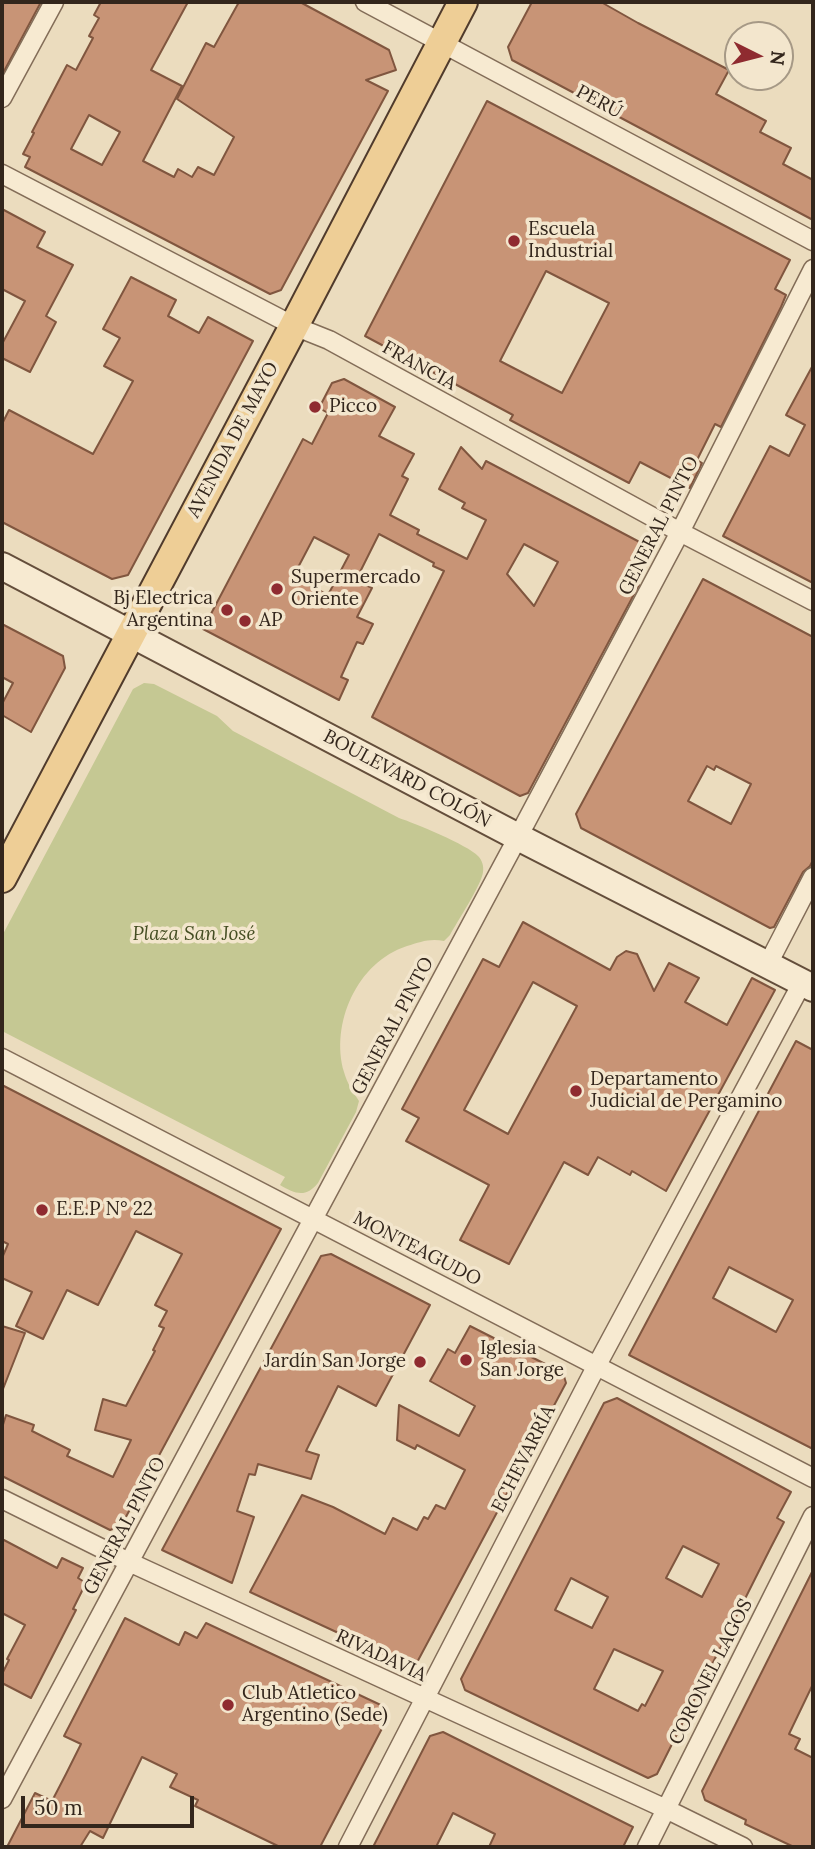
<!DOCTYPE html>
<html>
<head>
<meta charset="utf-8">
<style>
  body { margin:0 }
  #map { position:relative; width:815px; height:1849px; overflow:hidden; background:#ebdcbe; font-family:Lora,serif }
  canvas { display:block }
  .frame { position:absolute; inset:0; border:4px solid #33261c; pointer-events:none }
  .north { position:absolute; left:724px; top:21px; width:70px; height:70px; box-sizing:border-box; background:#f3e6cd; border:2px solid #a69986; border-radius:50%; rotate:96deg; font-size:19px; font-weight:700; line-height:28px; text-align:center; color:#33261c }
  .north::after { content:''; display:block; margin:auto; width:24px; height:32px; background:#8f2b30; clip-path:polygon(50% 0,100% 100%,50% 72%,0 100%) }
  .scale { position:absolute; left:21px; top:1796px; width:173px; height:32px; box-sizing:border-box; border:4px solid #33261c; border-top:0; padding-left:9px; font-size:21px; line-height:24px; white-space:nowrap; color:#33261c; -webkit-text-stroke:5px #f3e6cd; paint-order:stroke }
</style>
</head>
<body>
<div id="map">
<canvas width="815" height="1849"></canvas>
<div class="frame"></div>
<div class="north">N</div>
<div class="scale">50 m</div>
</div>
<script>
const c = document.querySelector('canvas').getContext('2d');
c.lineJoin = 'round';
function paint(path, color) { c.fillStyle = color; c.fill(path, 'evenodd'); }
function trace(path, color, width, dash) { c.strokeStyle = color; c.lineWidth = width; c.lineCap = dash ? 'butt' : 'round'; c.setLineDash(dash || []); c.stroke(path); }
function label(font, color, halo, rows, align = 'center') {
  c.font = font + ' Lora,serif'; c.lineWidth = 7; c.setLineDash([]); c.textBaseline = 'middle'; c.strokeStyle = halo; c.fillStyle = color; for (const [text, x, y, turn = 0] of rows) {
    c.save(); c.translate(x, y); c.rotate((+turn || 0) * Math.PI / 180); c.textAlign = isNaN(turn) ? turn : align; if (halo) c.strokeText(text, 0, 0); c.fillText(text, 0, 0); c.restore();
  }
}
paint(new Path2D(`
  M144 683 154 684 217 716 233 731 399 818C414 823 468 845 478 856 482 860 484 866 483 872 482 884 457 922 450 935L444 941C430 938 420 942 407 946 357 962 330 1024 344 1072 347 1083 353 1092 359 1101L356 1112 318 1183C306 1198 295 1194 280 1185L285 1177 2 1031V936L133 689Z`), '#c5c893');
const building = new Path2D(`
  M2 2H41L2 75Z
  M101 2H188L151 70 182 86 143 161 174 177 178 169 192 177 198 167 214 175 234 137 177 99 206 43 214 47 239 2H300L389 50 396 70 366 80 388 91 281 290 270 294 25 167 30 157 23 154 34 133 32 132 67 65 76 70 93 38 89 36 99 18 94 15ZM89 115 120 132 102 165 71 149Z
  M532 2H601L638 23 729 70 716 94 766 121 760 132 791 148 783 164 813 180V220L512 60 508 47Z
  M487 101 790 260 775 289 786 295 781 307 721 427 715 424 697 460 702 463 690 488 640 462 629 483 510 420 513 415 365 336ZM546 271 609 303 562 393 500 361Z
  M2 209 45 232 37 247 73 265 46 316 56 322 30 372 2 358V344L25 301 2 289Z
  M131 277 176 300 168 316 199 333 208 317 253 341 128 575 112 579 2 522V424L9 410 93 454 133 381 104 366 120 338 103 329Z
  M813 365V583L723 536 770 446 789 456 805 425 786 415Z
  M344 379 395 407 379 436 414 454 402 476 408 479 390 515 419 530 417 534 467 559 486 520 462 508 465 503 439 489 461 447 482 469 486 461 649 547 632 581 639 585 528 793 520 796 372 717 444 571 433 566 434 563 379 534 356 580 372 588 357 617 373 624 363 644 357 642 341 677 348 680 339 700 203 629 303 439 312 444 328 413 319 408 332 383ZM314 537 349 555 328 595 293 577ZM524 544 558 562 534 606 507 574Z
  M703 579 813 637V860L810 866 803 872 774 927 770 928 581 828 576 814ZM707 766 714 770 716 766 751 784 731 824 688 801Z
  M2 624 63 656 65 668 31 732 2 715V704L13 683 2 677Z
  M523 922 610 970 617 957 626 951 637 954 654 991 669 963 699 978 685 1002 727 1025 752 978 775 990 666 1191 632 1171 630 1175 598 1157 588 1175 564 1162 509 1264 460 1240 489 1185 406 1141 419 1118 402 1109 483 959 499 967ZM533 982 577 1006 508 1134 464 1110Z
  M796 1041 813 1050V1449L629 1355ZM729 1267 793 1300 776 1332 713 1298Z
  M2 1085 281 1229 121 1526 110 1530 2 1476V1428L6 1415 34 1425 32 1431 70 1450 67 1456 113 1477 131 1440 95 1430 103 1399 126 1406 155 1351 153 1350 164 1328 159 1326 167 1311 155 1305 182 1254 136 1231 98 1305 67 1290 43 1339 16 1326 32 1292 2 1278V1258L8 1244 2 1241Z
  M331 1254 430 1305 376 1406 338 1386 306 1451 319 1455 311 1479 258 1464 255 1475 249 1474 237 1511 254 1517 232 1583 162 1550 321 1256Z
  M2 1326 25 1333 3 1389H2Z
  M470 1326 563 1373 566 1383 414 1668 250 1592 302 1495 333 1507 385 1534 393 1518 417 1530 424 1517 428 1519 436 1505 445 1509 465 1470 417 1445 415 1449 397 1440 399 1405 459 1436 475 1406 430 1381 448 1349 455 1353Z
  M617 1398 791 1492 777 1518 784 1522 770 1549 657 1774 648 1778 465 1690 461 1679 604 1403ZM683 1546 719 1564 702 1597 666 1578ZM571 1578 608 1597 592 1628 555 1610ZM614 1649 663 1671 645 1706 642 1704 638 1711 594 1689Z
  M2 1539 57 1568 62 1558 83 1568 78 1578 86 1583 73 1609 76 1610 31 1698 2 1683V1674L9 1660 7 1659 25 1625 2 1613Z
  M813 1570V1684L789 1734 800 1739 795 1749 813 1758V1847H794L745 1824 746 1820 705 1800 702 1791Z
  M125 1618 179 1645 185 1632 197 1638 206 1623 385 1707 388 1717 320 1847H280L195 1806 198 1800 170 1787 177 1774 142 1757 103 1838 90 1831 80 1847H7L35 1793 52 1801 66 1774 81 1744 64 1736Z
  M443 1732 633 1827 623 1847H489L495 1834 453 1813 436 1847H373L430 1736Z`);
paint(building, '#c89476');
trace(building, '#80563f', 2);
const street = new Path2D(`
  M365 2 813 241
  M2 98 54 2
  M2 174 294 326 329 340 680 532 813 601
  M768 964 813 877
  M2 1058C272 1199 544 1336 813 1478
  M2 1499 129 1562 666 1809 743 1847
  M2 1799 518 837 680 532 813 269
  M348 1847 597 1365 802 983
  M647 1847 813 1516`);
const secondary = new Path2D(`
  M2 566 518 837 813 988`);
const primary = new Path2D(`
  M2 878 294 326 463 2`);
trace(street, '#836d58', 21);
trace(secondary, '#644e3b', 30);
trace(primary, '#503b2c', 32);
trace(street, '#f7ead1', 18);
trace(secondary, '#f7ead1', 26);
trace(primary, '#eece96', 28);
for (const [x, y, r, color] of [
  [514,241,7,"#8f2b30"],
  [315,407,7,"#8f2b30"],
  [277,589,7,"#8f2b30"],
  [227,610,7,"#8f2b30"],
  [245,621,7,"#8f2b30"],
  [576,1091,7,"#8f2b30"],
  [42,1210,7,"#8f2b30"],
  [466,1360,7,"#8f2b30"],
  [420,1362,7,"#8f2b30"],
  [228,1705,7,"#8f2b30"]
]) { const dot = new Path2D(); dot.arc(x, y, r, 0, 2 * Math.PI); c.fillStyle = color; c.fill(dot); trace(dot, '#f3e6cd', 2.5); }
label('19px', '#33261c', '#f3e6cd', [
  ["PERÚ",599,102,28],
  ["FRANCIA",419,366,29],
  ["AVENIDA DE MAYO",233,440,-62],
  ["GENERAL PINTO",659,526,-63],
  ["BOULEVARD COLÓN",407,779,28],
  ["GENERAL PINTO",393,1026,-62],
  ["MONTEAGUDO",417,1249,27],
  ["ECHEVARRÍA",524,1459,-63],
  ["GENERAL PINTO",125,1526,-62],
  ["RIVADAVIA",381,1656,25],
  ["CORONEL LAGOS",711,1672,-63]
]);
label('19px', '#33261c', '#f3e6cd', [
  ["Escuela",528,230],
  ["Industrial",528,252],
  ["Picco",329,407],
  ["Supermercado",291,578],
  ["Oriente",291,600],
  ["Bj Electrica",213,599,"right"],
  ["Argentina",213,621,"right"],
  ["AP",259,621],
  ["Departamento",590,1080],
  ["Judicial de Pergamino",590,1102],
  ["E.E.P N° 22",56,1210],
  ["Iglesia",480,1349],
  ["San Jorge",480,1371],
  ["Jardín San Jorge",406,1362,"right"],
  ["Club Atletico",242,1694],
  ["Argentino (Sede)",242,1716]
], 'left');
label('italic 19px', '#454e23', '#f3e6cd', [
  ["Plaza San José",194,935]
]);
</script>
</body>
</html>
